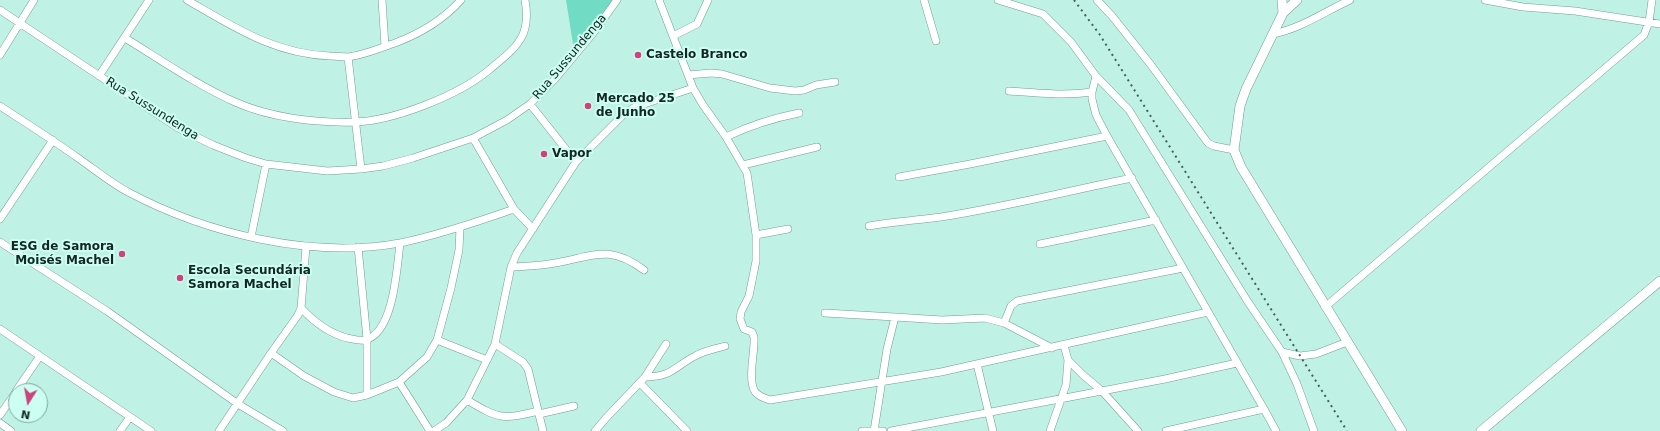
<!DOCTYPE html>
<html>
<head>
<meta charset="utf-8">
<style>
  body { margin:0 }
  #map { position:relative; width:1660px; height:431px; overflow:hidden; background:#bff1e4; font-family:"DejaVu Sans",sans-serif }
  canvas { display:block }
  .north { position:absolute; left:8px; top:383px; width:40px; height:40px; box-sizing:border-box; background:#ccfff2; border:1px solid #82a89f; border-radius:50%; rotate:191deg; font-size:11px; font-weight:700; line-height:16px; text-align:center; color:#132622 }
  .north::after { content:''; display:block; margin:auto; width:14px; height:18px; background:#cc437e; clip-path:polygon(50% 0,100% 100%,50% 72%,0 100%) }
</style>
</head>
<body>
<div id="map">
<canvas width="1660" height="431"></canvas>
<div class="north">N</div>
</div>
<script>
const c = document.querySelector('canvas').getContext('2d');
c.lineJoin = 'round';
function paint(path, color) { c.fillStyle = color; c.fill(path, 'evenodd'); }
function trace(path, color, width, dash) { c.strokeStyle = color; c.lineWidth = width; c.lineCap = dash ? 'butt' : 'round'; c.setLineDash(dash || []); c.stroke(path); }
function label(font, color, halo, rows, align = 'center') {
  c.font = font + ' "DejaVu Sans",sans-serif'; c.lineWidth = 4; c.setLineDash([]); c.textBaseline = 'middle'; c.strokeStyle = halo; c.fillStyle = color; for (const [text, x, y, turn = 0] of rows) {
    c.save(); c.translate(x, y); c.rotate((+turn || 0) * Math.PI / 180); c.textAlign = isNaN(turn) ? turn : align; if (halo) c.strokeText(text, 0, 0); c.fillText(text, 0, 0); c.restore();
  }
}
paint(new Path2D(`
  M566 0H614L589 29 574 50Z`), '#72dbc4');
const minor = new Path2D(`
  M187 0C234 27 274 54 330 56 336 56 342 57 348 57 364 55 380 48 395 43 419 34 444 19 461 0
  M382 0 385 46
  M659 0 693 88 703 105 726 137 747 173 756 235V261L749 296 741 312 740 319 744 329 752 332 754 337C755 352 748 376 754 390 757 396 764 398 770 400L941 372 1208 312
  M924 0 936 41
  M998 0 1043 14 1071 42 1096 76 1092 92V99L1096 115 1107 136 1264 409 1276 431
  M1097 0 1112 16 1151 65 1208 143 1214 146 1234 150
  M1485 0 1523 7 1575 11 1660 24
  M0 10 178 128 213 145 246 158 266 164 327 171 361 169 383 166 413 158 473 138 507 120 530 104 555 79 594 32 617 0
  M1273 34C1302 28 1324 12 1350 0
  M673 36 697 24 708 0
  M125 38C161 60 197 85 235 102 271 118 316 123 354 122 394 121 459 95 489 70 515 48 532 38 525 0
  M0 55 34 0
  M348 57 361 169
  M688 75 711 73 722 74 770 88 795 91 804 90 816 85 835 82
  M99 76 149 0
  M1096 76 1129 110 1248 302 1282 352 1297 384 1314 431
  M1009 91C1037 93 1064 96 1092 92
  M0 106C26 123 53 140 78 158 94 169 111 183 128 192 207 234 312 259 400 243 439 235 477 222 514 209
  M726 137C751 125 773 118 799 113
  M473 138 514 209 533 229
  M576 162 624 114 635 107 693 88
  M743 165 817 147
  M899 177 970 164 1107 136
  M0 219 53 140
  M869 226C893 222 917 220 941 217 1005 207 1068 191 1132 178
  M756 235 788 229
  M251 237 266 164
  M0 242 107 311 238 404 283 431
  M1040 244 1156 220
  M358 247 367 339V395
  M511 267C526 266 541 266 555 263 594 256 609 244 644 270
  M1325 307 1644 35 1649 22 1652 0
  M301 308C314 322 328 333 347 338 353 339 358 341 365 340 394 333 397 267 400 243
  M825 313 895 317
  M1004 323 1011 306 1017 301 1183 268
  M0 329 151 431
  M437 340 487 360
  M495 344 523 362 528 369 543 431
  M1282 352 1300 356 1316 354 1347 342
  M271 353 304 376 334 392 353 398 367 395 399 382 427 357 437 340 451 288 459 250 460 228
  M1068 360 1083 375 1102 391 1138 431
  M977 364 993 431
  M645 377C672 377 674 367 695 356 704 351 715 349 725 346
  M399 382 430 431
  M640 383 687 431
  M16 391 40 356
  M467 400C499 419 502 420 538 411
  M539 414 574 406
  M0 415 16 392
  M0 423 11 431
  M120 431 130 417
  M219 431 271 353 298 315 301 308 306 247
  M434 431 446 423 467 400 495 344 511 267 517 253 576 162 530 104
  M595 431 606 418 645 377 666 344
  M862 431H883
  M874 431 887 349 895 317 942 320 985 318 1004 323 1052 348
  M891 431 1165 379 1237 363
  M1050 431 1066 385 1068 360 1064 345
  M1166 431 1264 409`);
const tertiary = new Path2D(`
  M1282 0 1283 13
  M1297 0 1283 13 1246 89 1240 106 1234 150 1241 167 1402 431
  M1481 431 1660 281`);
trace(minor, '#6f9f93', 8);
trace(tertiary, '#6f9f93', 10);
trace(minor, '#fff', 7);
trace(tertiary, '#fff', 9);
trace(new Path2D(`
  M1074 0 1100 35 1347 431`), '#44605a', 2, [2, 4]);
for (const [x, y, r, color] of [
  [638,55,4,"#cc437e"],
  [588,106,4,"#cc437e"],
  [544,154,4,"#cc437e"],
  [122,254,4,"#cc437e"],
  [180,278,4,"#cc437e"]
]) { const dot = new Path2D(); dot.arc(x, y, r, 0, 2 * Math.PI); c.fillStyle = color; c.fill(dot); trace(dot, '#ccfff2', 1.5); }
label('bold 12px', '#132622', '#ccfff2', [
  ["Castelo Branco",646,55],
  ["Mercado 25",596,99],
  ["de Junho",596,113],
  ["Vapor",552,154],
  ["ESG de Samora",114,247,"right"],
  ["Moisés Machel",114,261,"right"],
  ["Escola Secundária",188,271],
  ["Samora Machel",188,285]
], 'left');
label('12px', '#132622', '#ccfff2', [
  ["Rua Sussundenga",570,57,-50],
  ["Rua Sussundenga",152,109,32]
]);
</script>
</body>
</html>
